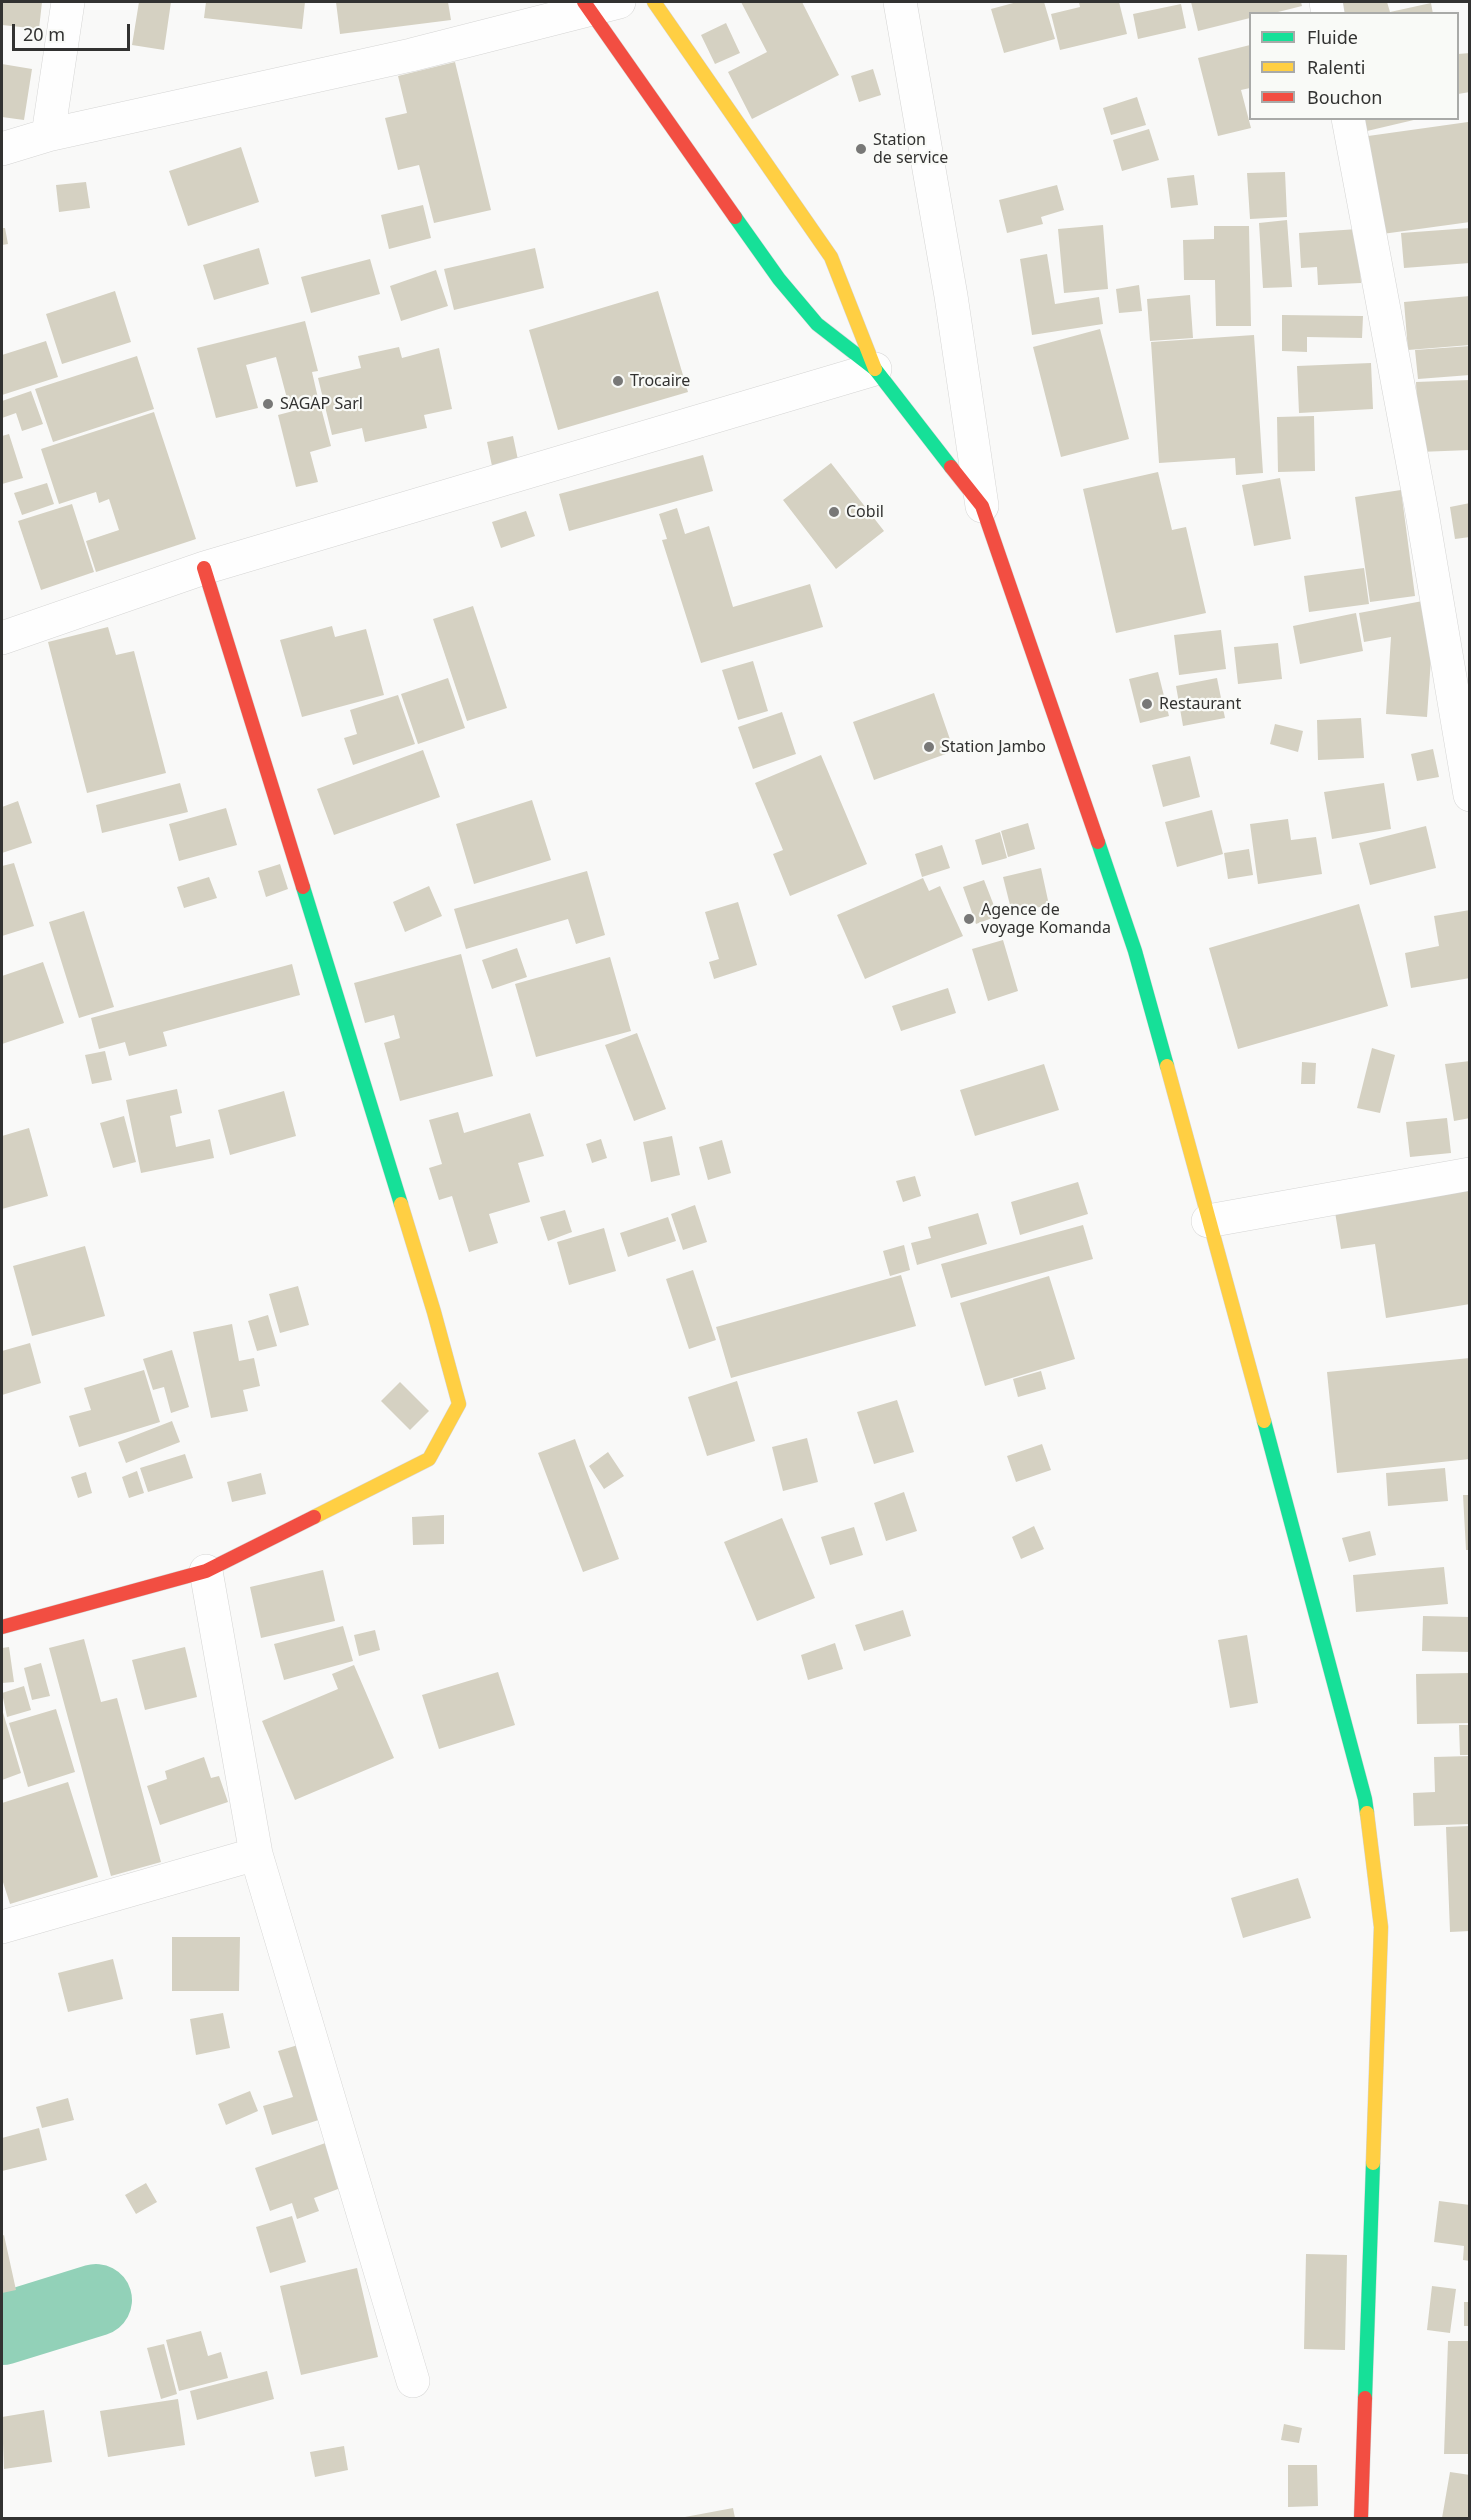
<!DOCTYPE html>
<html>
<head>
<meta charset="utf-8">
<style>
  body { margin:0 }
  #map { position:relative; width:1471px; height:2520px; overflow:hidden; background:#f9f9f8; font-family:"Noto Sans",sans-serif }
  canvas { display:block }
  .frame { position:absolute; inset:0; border:3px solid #323231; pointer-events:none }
  .legend { position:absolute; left:1249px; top:12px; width:210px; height:108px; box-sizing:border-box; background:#f9faf7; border:2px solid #a9aaa8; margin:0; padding:8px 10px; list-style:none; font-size:18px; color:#323231 }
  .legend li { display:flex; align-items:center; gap:12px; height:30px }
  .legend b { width:30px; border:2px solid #a9aaa8 }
  .scale { position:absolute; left:12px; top:24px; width:118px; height:27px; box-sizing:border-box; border:3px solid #323231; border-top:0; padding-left:8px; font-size:18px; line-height:21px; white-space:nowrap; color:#323231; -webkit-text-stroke:4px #f9faf7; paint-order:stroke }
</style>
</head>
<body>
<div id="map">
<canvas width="1471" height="2520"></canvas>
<div class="frame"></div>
<ul class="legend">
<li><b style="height:8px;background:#16e098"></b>Fluide</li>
<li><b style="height:8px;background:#ffcf43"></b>Ralenti</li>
<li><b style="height:8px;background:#f24e42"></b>Bouchon</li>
</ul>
<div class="scale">20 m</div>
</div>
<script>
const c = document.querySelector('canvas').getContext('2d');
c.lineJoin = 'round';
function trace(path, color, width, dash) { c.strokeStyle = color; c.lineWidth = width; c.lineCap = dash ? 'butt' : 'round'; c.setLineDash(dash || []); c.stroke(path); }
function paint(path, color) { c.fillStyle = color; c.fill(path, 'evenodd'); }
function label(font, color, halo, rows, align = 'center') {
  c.font = font + ' "Noto Sans",sans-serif'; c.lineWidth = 4.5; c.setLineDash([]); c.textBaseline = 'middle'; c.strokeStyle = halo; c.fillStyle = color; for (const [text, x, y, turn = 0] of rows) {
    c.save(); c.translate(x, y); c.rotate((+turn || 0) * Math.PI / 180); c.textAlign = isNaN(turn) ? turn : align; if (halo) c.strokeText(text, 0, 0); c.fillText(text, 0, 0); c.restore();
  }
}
trace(new Path2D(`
  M2 2329 96 2300`), '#92d1b8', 72);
paint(new Path2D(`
  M2 2H42L39 29 2 25Z
  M139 2H171L164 50 132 45Z
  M206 2H305L302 29 204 18Z
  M336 2H448L451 20 340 34Z
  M741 2H802L839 75 752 119 728 72 767 52Z
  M1017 2H1044L1055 39 1004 53 991 9Z
  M1079 2H1119L1127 34 1060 50 1051 14 1080 7Z
  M1191 2H1301L1302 6 1270 14H1250V18L1198 31Z
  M1347 2H1387L1390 12 1431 3 1433 14H1340L1337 4Z
  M1181 4 1186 28 1138 39 1133 14Z
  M726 23 740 53 715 64 701 35Z
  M1250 45V88L1241 90 1251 128 1218 136 1198 58Z
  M1470 53V92L1458 94V54Z
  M455 62 491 210 434 223 419 165 398 170 385 118 407 113 398 76Z
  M2 64 32 69 24 120 2 117Z
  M873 69 881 95 859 102 851 76Z
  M1137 97 1146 125 1111 135 1103 108Z
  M1364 118H1417L1418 119 1367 131Z
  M1468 122 1470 222 1375 235 1361 137Z
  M1149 129 1159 160 1122 171 1113 140Z
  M241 147 259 202 188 226 169 171Z
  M1285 172 1287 217 1250 219 1247 173Z
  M1194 175 1198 205 1171 208 1167 178Z
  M86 182 90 208 59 212 56 185Z
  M1057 185 1064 210 1041 217 1043 224 1007 233 999 200Z
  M423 205 431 238 389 249 381 215Z
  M1287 220 1292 287 1263 288 1259 223Z
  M1103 225 1108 289 1064 293 1058 229Z
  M1214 226H1249L1251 326H1216L1215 280H1184L1183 240 1214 239Z
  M2 228H5L8 244 2 245Z
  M1470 228V263L1404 268 1401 233Z
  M1358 229 1361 283 1318 285 1317 267 1301 268 1299 233Z
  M259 248 269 284 214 300 203 265Z
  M535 248 544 288 454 310 444 269Z
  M1047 254 1055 304 1099 297 1103 324 1032 335 1020 259Z
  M370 259 380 294 311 313 301 277Z
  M436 270 448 306 401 321 390 286Z
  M1139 285 1142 311 1119 313 1116 289Z
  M115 291 131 342 62 364 46 314Z
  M658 291 688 392 558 430 529 330Z
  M1190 295 1193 338 1150 341 1147 299Z
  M1470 296V345L1408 350 1404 302Z
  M1282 315 1363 316 1362 338 1307 337V352L1282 351Z
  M305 321 318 371 312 372 318 398 289 406 276 357 246 365 258 408 216 418 197 348Z
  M1100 329 1129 439 1061 457 1033 347Z
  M1254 335 1263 473 1236 475 1235 458 1159 463 1151 342Z
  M46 341 58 377 2 395V355Z
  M1470 346V375L1418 379 1415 350Z
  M399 347 402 358 439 348 452 409 424 415 427 428 365 442 362 428 332 435 318 378 361 368 358 356Z
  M137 356 154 409 53 442 35 389Z
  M1371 363 1373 409 1299 413 1297 366Z
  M1470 380V450L1419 452 1416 382Z
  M31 391 43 424 22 431 16 413 2 418V401Z
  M320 404 331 446 310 452 318 482 296 487 278 415Z
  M154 412 196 539 96 572 86 541 119 530 109 499 99 503 96 492 59 504 41 449Z
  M1314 416 1315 471 1278 472 1277 417Z
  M9 434 23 478 2 484V436Z
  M513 436 518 460 492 466 487 442Z
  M703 455 713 491 569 531 559 494Z
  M831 463 884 531 836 569 783 500Z
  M1158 472 1172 530 1186 527 1206 613 1116 633 1083 489Z
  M1280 478 1291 539 1254 546 1242 485Z
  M47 483 54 504 22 515 14 493Z
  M1401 490 1415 596 1370 602 1355 497Z
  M1470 503V537L1455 539 1450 507Z
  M72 504 94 572 41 590 18 521Z
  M677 508 685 534 709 526 733 607 810 584 823 627 701 663 662 540 667 539 659 514Z
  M526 511 535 536 501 548 492 522Z
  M1364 568 1369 604 1309 612 1304 576Z
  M1428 600 1433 629 1427 717 1386 714 1391 637 1364 642 1359 613Z
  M473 606 507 708 467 721 433 619Z
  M1356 613 1363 651 1300 664 1293 626Z
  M332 626 335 637 366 629 384 695 302 717 280 640Z
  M108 627 116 655 134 651 166 773 87 793 48 642Z
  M1221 630 1226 669 1179 675 1174 635Z
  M1278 643 1282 679 1238 684 1234 647Z
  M753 661 768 711 738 720 722 670Z
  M1158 672 1169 716 1140 723 1129 679Z
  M448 678 465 728 418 744 401 694Z
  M1217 678 1225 718 1183 726 1176 686Z
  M934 693 954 751 874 780 853 722Z
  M398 695 415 744 353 765 344 738 357 734 350 710Z
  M782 712 796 754 753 769 738 727Z
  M1361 718 1364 758 1318 760 1317 720Z
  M1275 724 1303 731 1298 752 1270 744Z
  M1433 749 1439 777 1417 781 1411 754Z
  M423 750 440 797 334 835 317 789Z
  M821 755 867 864 790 896 773 854 783 850 755 783Z
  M1190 756 1200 797 1163 807 1152 765Z
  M180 783 188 812 102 833 96 805Z
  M1384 783 1391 829 1332 839 1324 792Z
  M532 800 551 860 474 884 456 824Z
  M18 801 32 843 2 853V807Z
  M226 808 237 845 179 861 169 824Z
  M1212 810 1223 854 1177 867 1165 822Z
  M1288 819 1291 840 1316 837 1322 874 1258 884 1250 824Z
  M1028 823 1035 849 1008 857 1001 831Z
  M1426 826 1436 868 1370 885 1359 843Z
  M1000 832 1007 858 982 865 975 840Z
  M942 845 950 868 922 877 915 854Z
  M1249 849 1253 875 1228 879 1224 853Z
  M14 863 34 926 2 936V866Z
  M280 864 288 889 266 897 258 871Z
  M1041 868 1049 905 1012 913 1003 877Z
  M587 871 605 935 576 944 568 919 466 949 454 909Z
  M209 877 217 898 184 908 177 887Z
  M923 878 929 891 940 886 963 936 865 979 837 915Z
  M984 880 998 916 976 924 963 887Z
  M429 886 442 916 405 932 393 902Z
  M738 902 757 965 714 979 709 962 719 959 705 912Z
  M1359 904 1388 1006 1238 1049 1209 948Z
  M1470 910V978L1411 988 1405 953 1439 946 1434 916Z
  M84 911 114 1007 79 1018 49 922Z
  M1003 940 1018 991 988 1001 972 949Z
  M517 948 527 977 492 989 482 960Z
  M461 954 493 1076 400 1101 384 1043 400 1038 394 1015 365 1023 354 983Z
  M610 957 631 1031 536 1057 515 984Z
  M43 962 64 1023 2 1044V976Z
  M292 964 300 995 163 1032 167 1046 129 1056 125 1042 99 1049 91 1018Z
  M948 988 956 1013 901 1031 892 1006Z
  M637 1033 666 1109 634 1121 605 1045Z
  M1372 1048 1395 1055 1380 1113 1357 1108Z
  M105 1051 112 1080 92 1084 85 1055Z
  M1470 1061V1118L1454 1121 1445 1064Z
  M1302 1062 1316 1063 1315 1084H1301Z
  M1044 1064 1059 1110 975 1136 960 1090Z
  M177 1089 182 1113 170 1116 176 1147 210 1139 214 1158 141 1173 126 1100Z
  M284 1091 296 1136 230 1155 218 1110Z
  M458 1112 464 1133 530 1113 544 1156 518 1163 530 1202 489 1214 498 1243 469 1252 452 1196 439 1200 429 1168 442 1164 429 1120Z
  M124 1116 136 1162 113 1168 100 1123Z
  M1447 1118 1451 1153 1410 1157 1406 1122Z
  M29 1128 48 1196 2 1209V1136Z
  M672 1136 680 1175 651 1182 643 1142Z
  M601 1139 607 1158 592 1163 586 1144Z
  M722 1140 731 1173 708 1180 699 1147Z
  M915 1176 921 1196 903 1202 896 1181Z
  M1078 1182 1088 1214 1020 1235 1011 1202Z
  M1470 1190V1304L1386 1318 1375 1244 1341 1249 1335 1212Z
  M695 1205 707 1242 683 1250 671 1214Z
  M565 1210 572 1232 548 1241 540 1217Z
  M978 1213 987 1244 917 1265 911 1243 931 1238 928 1227Z
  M668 1217 676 1241 628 1257 620 1233Z
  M1083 1225 1093 1259 951 1298 941 1264Z
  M604 1228 616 1271 569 1285 557 1242Z
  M904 1245 910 1270 890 1276 883 1251Z
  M85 1246 105 1316 32 1336 13 1266Z
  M693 1270 716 1340 689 1349 666 1279Z
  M901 1275 916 1326 731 1378 716 1327Z
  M1049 1276 1075 1359 985 1386 960 1303Z
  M298 1286 309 1325 280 1333 269 1294Z
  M268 1315 277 1346 257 1351 248 1321Z
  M232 1324 239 1361 254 1358 260 1386 243 1390 248 1411 211 1418 193 1332Z
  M30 1343 41 1383 2 1395V1351Z
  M172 1350 189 1407 171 1413 164 1387 153 1390 143 1359Z
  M1470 1358V1459L1337 1473 1327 1372Z
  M144 1370 160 1422 79 1447 69 1416 91 1410 84 1388Z
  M1041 1371 1046 1389 1018 1397 1013 1379Z
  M737 1381 755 1441 707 1456 688 1397Z
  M400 1382 429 1411 410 1430 381 1401Z
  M897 1400 914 1452 874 1464 857 1412Z
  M172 1421 180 1442 126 1463 118 1442Z
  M807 1438 818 1482 783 1491 772 1447Z
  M575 1439 619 1559 583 1572 538 1453Z
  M1042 1444 1051 1470 1016 1482 1007 1456Z
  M608 1452 624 1476 604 1489 589 1466Z
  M185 1454 193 1478 148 1492 140 1468Z
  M1445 1468 1448 1501 1388 1506 1386 1473Z
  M137 1471 144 1493 129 1498 122 1477Z
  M86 1472 92 1493 78 1498 71 1477Z
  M261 1473 266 1494 232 1502 227 1482Z
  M904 1492 917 1531 886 1541 874 1503Z
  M1463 1495H1470V1550H1466Z
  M444 1515V1544L413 1545 412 1517Z
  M782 1518 815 1598 757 1621 724 1542Z
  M1034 1526 1044 1549 1021 1559 1012 1537Z
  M854 1527 863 1555 830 1565 821 1537Z
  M1370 1531 1376 1555 1349 1562 1342 1538Z
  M1444 1567 1448 1604 1356 1612 1353 1575Z
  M323 1570 335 1621 261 1638 250 1587Z
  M903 1610 911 1636 864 1651 855 1625Z
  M1423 1616 1470 1617V1652L1422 1651Z
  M343 1626 353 1661 284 1680 274 1644Z
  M375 1630 380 1650 359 1656 354 1635Z
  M1247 1635 1258 1703 1230 1708 1218 1640Z
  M84 1639 101 1702 117 1698 161 1862 111 1876 49 1648Z
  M835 1643 843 1669 808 1680 801 1655Z
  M9 1647 14 1682 2 1683V1648Z
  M185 1647 197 1697 145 1710 132 1660Z
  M41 1663 50 1696 32 1700 24 1668Z
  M354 1665 394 1758 295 1800 262 1721 338 1689 332 1674Z
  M498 1672 515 1725 439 1749 422 1695Z
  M1470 1673V1723L1417 1724 1416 1674Z
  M24 1686 31 1710 7 1717 2 1693Z
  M2 1709 21 1773 2 1780Z
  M56 1709 75 1772 28 1787 9 1723Z
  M1459 1725H1470V1755H1460Z
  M1470 1756V1824L1414 1826 1413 1793 1435 1792 1434 1757Z
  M204 1757 211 1778 219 1776 228 1802 160 1825 147 1786 167 1779 165 1771Z
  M68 1782 98 1877 10 1904 2 1879V1803Z
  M1470 1826V1931L1450 1932 1446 1827Z
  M1298 1878 1311 1918 1243 1938 1231 1898Z
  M172 1937H240L239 1991H172Z
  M113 1959 123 1999 68 2012 58 1973Z
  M223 2013 230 2048 196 2055 190 2019Z
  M308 2042 331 2116 272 2135 263 2106 293 2097 278 2051Z
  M250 2091 258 2111 226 2125 218 2104Z
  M68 2098 74 2120 42 2128 36 2107Z
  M39 2128 47 2160 2 2171V2138Z
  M331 2141 346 2186 314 2198 319 2211 297 2219 292 2203 270 2211 255 2168Z
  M146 2183 157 2202 136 2214 125 2195Z
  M1439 2201 1470 2205V2261L1463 2260 1464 2246 1434 2242Z
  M292 2216 306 2262 270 2273 256 2227Z
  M4 2235 16 2290 2 2293V2236Z
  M1306 2254 1347 2255 1345 2350 1304 2349Z
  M357 2268 378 2357 301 2375 280 2286Z
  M1432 2286 1456 2289 1450 2333 1427 2330Z
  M1464 2302H1470V2326H1464Z
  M201 2331 208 2356 221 2352 228 2378 179 2391 166 2340Z
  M1448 2341H1470V2454H1444Z
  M164 2344 177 2394 161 2399 147 2348Z
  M267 2371 274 2399 197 2420 190 2391Z
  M178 2399 185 2445 108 2457 100 2411Z
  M44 2410 52 2462 4 2469 2 2417Z
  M1284 2424 1302 2428 1299 2443 1281 2440Z
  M344 2446 348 2470 315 2477 310 2452Z
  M1288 2465H1317L1318 2506 1288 2507Z
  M1450 2472 1470 2475V2518H1442Z
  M733 2508 735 2518H685V2517Z`), '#d5d1c2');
const street = new Path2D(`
  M900 2 951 296 982 506
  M1326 2 1328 14
  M1348 118 1421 507 1470 795
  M48 135 68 2
  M2 149 48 135 411 55 619 2
  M2 638 204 568 875 369
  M1208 1221 1470 1174
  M206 1571 256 1854 413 2381
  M2 1927 256 1854`);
const fast = new Path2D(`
  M735 217 779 279 817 324 875 369 951 467
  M1098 842 1135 951 1167 1066
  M303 887 401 1204
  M1264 1421 1365 1799 1367 1813
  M1365 2398 1373 2163`);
const slow = new Path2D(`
  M654 2 831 257 875 369
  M1167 1066 1264 1421
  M314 1517 429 1459 459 1404 434 1312 401 1204
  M1367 1813 1381 1927 1373 2163`);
const jam = new Path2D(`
  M584 2 735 217
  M951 467 982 506 1098 842
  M204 568 303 887
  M2 1627 206 1571 314 1517
  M1361 2518 1365 2398`);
trace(street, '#d5d5d4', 34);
trace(fast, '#d5d5d4', 15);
trace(slow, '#d5d5d4', 15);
trace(jam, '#d5d5d4', 15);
trace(street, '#fefefe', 33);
trace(fast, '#16e098', 14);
trace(slow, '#ffcf43', 14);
trace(jam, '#f24e42', 14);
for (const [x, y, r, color] of [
  [861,149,6,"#787877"],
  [618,381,6,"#787877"],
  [268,404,6,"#787877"],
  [834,512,6,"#787877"],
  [1147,704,6,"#787877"],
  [929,747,6,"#787877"],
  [969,919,6,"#787877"]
]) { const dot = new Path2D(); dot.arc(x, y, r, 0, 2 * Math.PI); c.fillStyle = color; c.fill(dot); trace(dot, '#f9faf7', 2); }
label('16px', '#323231', '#f9faf7', [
  ["Station",873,140],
  ["de service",873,158],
  ["Trocaire",630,381],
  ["SAGAP Sarl",280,404],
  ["Cobil",846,512],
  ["Restaurant",1159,704],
  ["Station Jambo",941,747],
  ["Agence de",981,910],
  ["voyage Komanda",981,928]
], 'left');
</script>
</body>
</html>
